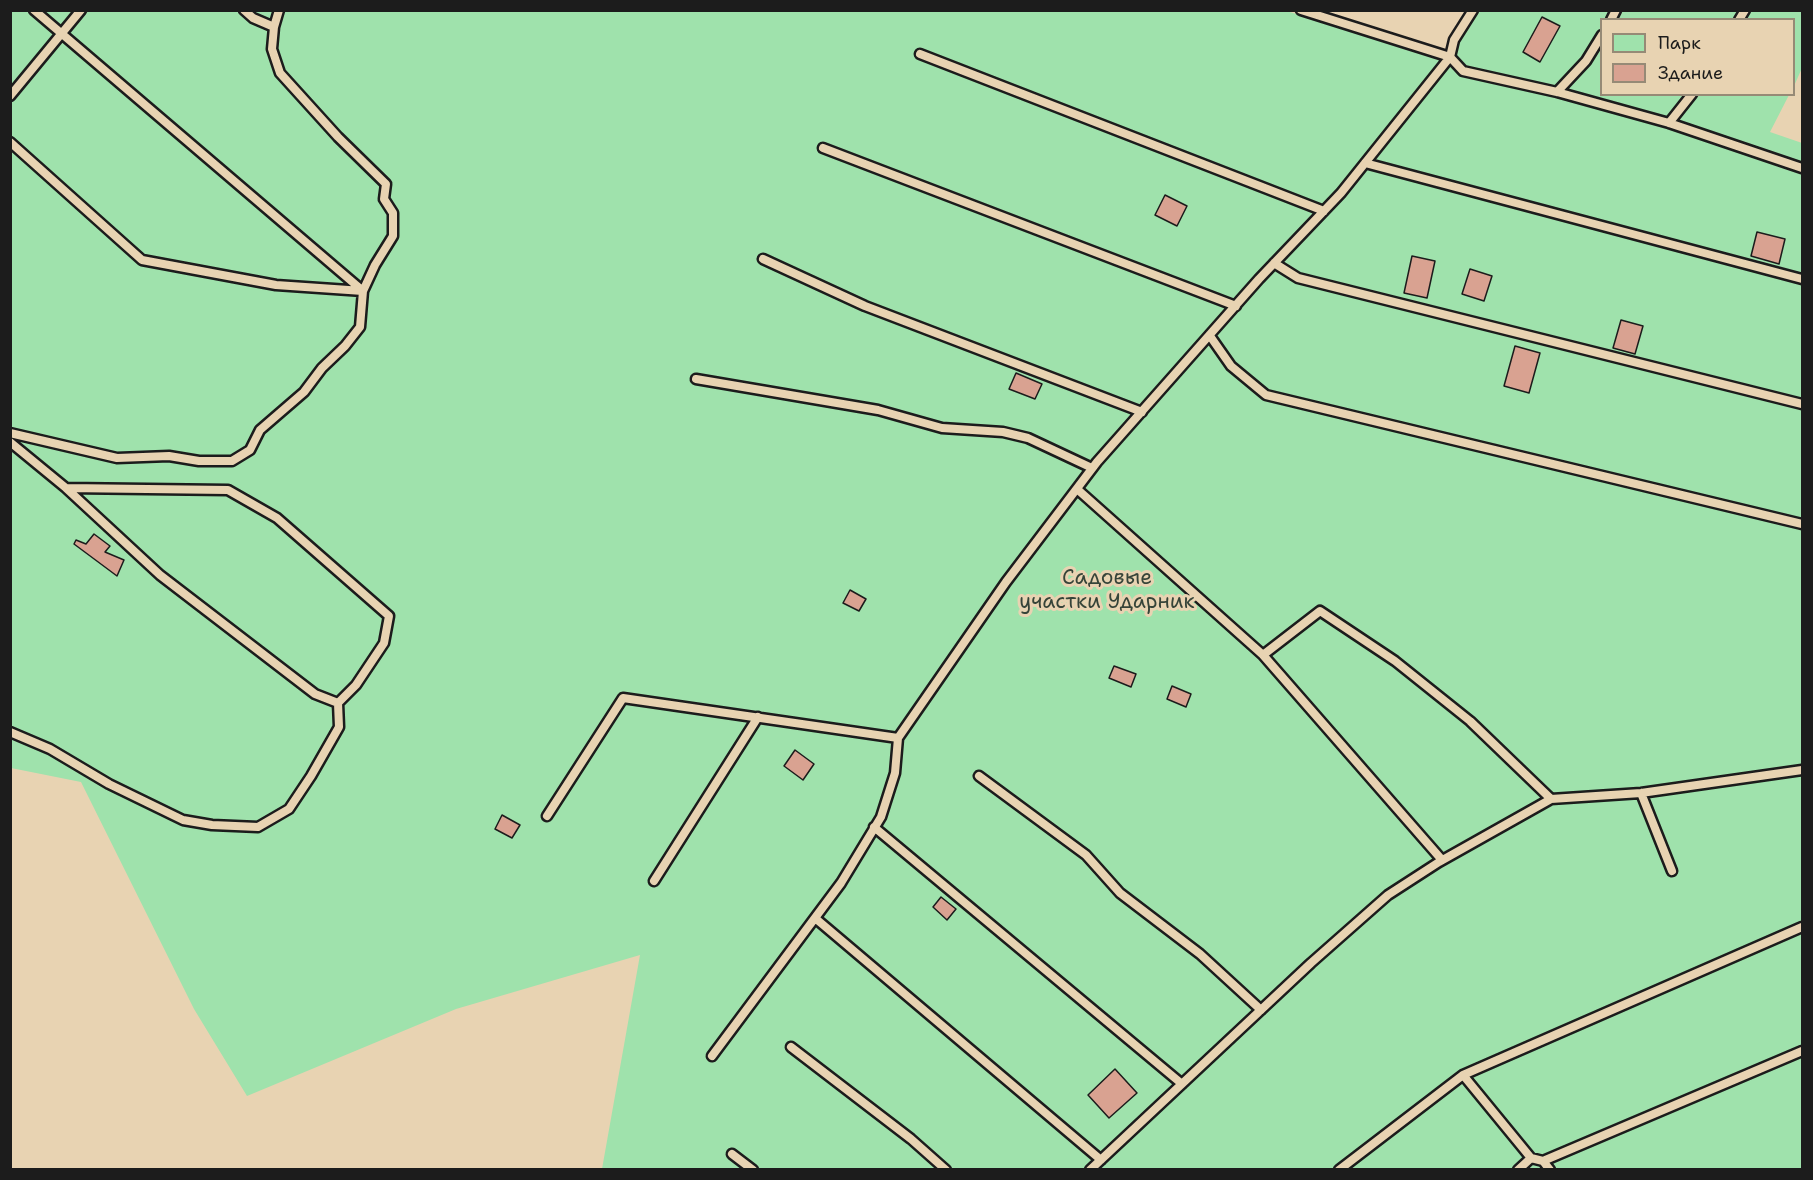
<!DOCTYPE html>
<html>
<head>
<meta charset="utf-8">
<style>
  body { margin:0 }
  #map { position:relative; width:1813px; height:1180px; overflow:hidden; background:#e8d3b2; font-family:"Shantell Sans",sans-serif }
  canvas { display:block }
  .frame { position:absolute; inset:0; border:12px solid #1c1c1c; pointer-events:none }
  .legend { position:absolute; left:1600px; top:18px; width:195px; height:78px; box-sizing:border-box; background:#e8d3b2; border:2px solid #968a76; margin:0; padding:8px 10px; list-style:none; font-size:18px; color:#1c1c1c }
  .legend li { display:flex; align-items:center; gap:12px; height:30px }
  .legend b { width:30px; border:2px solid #968a76 }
</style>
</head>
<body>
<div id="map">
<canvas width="1813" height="1180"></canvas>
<div class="frame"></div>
<ul class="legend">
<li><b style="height:16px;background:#9fe2ac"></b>Парк</li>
<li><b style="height:16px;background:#d9a291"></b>Здание</li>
</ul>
</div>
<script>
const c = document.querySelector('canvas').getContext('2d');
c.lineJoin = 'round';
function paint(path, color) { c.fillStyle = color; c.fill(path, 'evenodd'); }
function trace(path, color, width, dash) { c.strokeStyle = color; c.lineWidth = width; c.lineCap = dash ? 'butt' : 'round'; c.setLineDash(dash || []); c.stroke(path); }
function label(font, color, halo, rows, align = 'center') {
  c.font = font + ' "Shantell Sans",sans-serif'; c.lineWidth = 6; c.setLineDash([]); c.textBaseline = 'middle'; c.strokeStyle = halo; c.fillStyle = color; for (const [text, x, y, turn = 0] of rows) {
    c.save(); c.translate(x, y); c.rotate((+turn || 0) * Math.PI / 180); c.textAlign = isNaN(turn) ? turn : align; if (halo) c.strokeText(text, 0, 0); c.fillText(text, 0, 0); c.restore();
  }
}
paint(new Path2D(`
  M1283 10 1447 59 1479 11H1802V68L1794 86V20H1602V94L1789 95 1770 132 1802 143V1169H602L640 955 456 1009 247 1096 194 1009 81 782 11 768 10 11Z`), '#9fe2ac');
const building = new Path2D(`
  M1542 17 1560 26 1540 62 1523 52Z
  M1165 195 1187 206 1177 226 1155 215Z
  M1757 232 1785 239 1779 264 1751 256Z
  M1412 256 1435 261 1427 298 1404 293Z
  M1470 269 1492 276 1484 301 1462 294Z
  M1621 320 1643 326 1635 354 1613 348Z
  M1515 346 1540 353 1529 393 1504 386Z
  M1016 373 1042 384 1035 399 1009 389Z
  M94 534 110 546 105 552 124 560 117 576 74 544 76 540 86 544Z
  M850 590 866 599 859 611 843 603Z
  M1114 666 1136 674 1131 687 1109 678Z
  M1172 686 1191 694 1186 707 1167 699Z
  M795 750 814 764 803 780 784 766Z
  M502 815 520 825 512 838 495 829Z
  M941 897 956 909 947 920 933 907Z
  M1115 1069 1137 1093 1109 1118 1088 1095Z`);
paint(building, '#d9a291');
trace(building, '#1c1c1c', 1.5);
const service = new Path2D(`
  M244 10 253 18 274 27
  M1301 10 1450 57 1454 40 1473 10
  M1611 20 1616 10
  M1739 20 1745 10
  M920 54 1324 211
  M1557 92 1586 61 1602 35
  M10 96 81 10
  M1669 123 1692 94
  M10 142 142 260 276 285 363 291 34 10
  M823 148 1236 306
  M1365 163 1802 279
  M763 259 865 306 1142 412
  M1274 263 1298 278 1802 404
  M1210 336 1231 366 1266 395 1802 524
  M696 379 878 410 942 428 1003 432 1028 438 1092 468
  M10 433 117 458 169 456 199 461H232L250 450 260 430 304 392 322 368 345 346 360 327 363 291 375 265 393 236V213L384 199 386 184 338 137 280 73 272 49 274 27 279 10
  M10 442 66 488 228 490 277 518 389 616 384 643 356 685 338 703 339 727 311 776 289 809 258 827 212 825 183 820 109 784 50 749 10 732
  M66 488 160 575 315 694 338 703
  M1077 489 1263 655 1442 860
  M1263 655 1320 611 1395 661 1470 721 1551 799
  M979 776 1086 855 1120 893 1200 954 1261 1010
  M1641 793 1672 871
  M547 816 623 698 898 738 1006 582 1097 462 1259 279 1341 193 1450 57 1463 71 1557 92 1669 123 1802 168
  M874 827 1182 1084
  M654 881 758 717
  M815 918 1101 1160
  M791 1047 911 1139 946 1170
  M712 1056 841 883 881 817 895 773 898 738
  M1463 1075 1531 1158 1543 1161 1550 1170
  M732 1154 753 1170
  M1543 1161 1802 1051
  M1090 1170 1311 963 1388 895 1439 862 1551 799 1641 793 1802 770
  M1339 1170 1463 1075 1802 927
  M1518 1170 1531 1158`);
trace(service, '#1c1c1c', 13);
trace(service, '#e8d3b2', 8);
label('21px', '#364439', '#e8d3b2', [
  ["Садовые",1107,579],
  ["участки Ударник",1107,603]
]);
</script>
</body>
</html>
